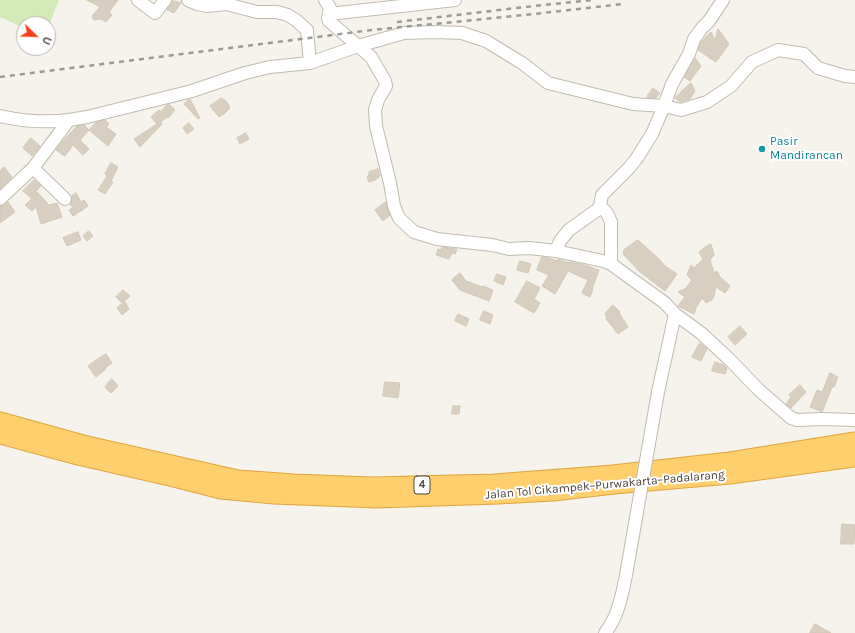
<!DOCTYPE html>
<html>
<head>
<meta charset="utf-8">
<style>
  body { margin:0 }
  #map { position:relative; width:855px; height:633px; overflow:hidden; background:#f6f3ec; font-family:Karla,sans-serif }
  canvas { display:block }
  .north { position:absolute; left:16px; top:16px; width:40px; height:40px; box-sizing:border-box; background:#fff; border:1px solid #b7b4b0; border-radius:50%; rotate:113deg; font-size:11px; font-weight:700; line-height:16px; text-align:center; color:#4b4439 }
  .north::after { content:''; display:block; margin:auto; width:14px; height:18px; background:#fc3f1d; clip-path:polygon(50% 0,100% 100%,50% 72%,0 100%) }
</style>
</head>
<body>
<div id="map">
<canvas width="855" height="633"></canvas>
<div class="north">U</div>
</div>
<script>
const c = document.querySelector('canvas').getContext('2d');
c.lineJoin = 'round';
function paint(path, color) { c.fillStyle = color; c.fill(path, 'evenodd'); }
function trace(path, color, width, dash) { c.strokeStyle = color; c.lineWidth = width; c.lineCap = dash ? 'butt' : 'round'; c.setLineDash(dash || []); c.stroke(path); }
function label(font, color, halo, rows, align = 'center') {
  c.font = font + ' Karla,sans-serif'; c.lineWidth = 4; c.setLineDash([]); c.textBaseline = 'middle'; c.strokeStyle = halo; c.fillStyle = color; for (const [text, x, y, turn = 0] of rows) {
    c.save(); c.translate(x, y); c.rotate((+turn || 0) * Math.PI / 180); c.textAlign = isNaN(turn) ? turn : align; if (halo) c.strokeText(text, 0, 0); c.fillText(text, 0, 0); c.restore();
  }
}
paint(new Path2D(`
  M0 0H59L48 28V24H24V28L0 17Z`), '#d2eab5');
const building = new Path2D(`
  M87 0H118L109 12 112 15 106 22 101 19 94 20 92 17 93 15 100 7Z
  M172 1H174L181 3 174 13 167 10Z
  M718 29 729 44 716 62 698 50 701 42 711 32 715 40Z
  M695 58 701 66 690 81 684 77Z
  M691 83 695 91 690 99 680 102 675 98Z
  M653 88 660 93 656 98 647 97Z
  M222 98 227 102 230 108 224 114 219 117 210 106Z
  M190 99 200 118 198 119 184 104Z
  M169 104 175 110 168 118 167 117 161 122 162 124 140 147 134 139 157 124 151 117 159 110 160 112 167 105Z
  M105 120 109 124 106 127 116 134 108 146 89 130 96 122Z
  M189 123 194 129 187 134 183 128Z
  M84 125 89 130 80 140 89 149 83 155 73 145 65 156 56 150 63 141 77 126Z
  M246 133 249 139 240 144 237 138Z
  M31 138 40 146 32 156 23 148Z
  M111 163 118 167 111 181 113 182 105 194 98 190 107 176 105 174Z
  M4 167 12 177 0 189V171Z
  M378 169 380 176 375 180 369 182 367 177 369 175V172Z
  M34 180 41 186 36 191 49 205 57 203 62 217 41 224 36 207 32 211 25 205 32 199 23 191Z
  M76 193 81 202 84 200 88 206 73 216 69 210 73 208 70 204 72 200V196Z
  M8 202 15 212 0 223V206L5 205Z
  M386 202 387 209 390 215 383 221 375 210Z
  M89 231 93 236 87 241 83 236Z
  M78 232 81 240 67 246 63 238Z
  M638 240 659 259 665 266 677 274 665 291 640 272 623 254 624 250Z
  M711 244 714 255 710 260 714 273 717 271 720 277 730 286 725 293 716 287 714 296 712 300 706 303 702 298 696 308 694 314 678 306 685 297 678 292 685 289 692 280 687 275 691 265 694 268 703 259 699 252 704 248Z
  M442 247 457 249 455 254 452 253 449 259 436 255 438 249 441 250Z
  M542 257 548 258 558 261V259L569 263V262L581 264 599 270 592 289H593L590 297 582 293 588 280 568 271 555 294 542 286 549 275 537 270Z
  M520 261 531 264 528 273 517 270Z
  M460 273 466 281 482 287 483 286 493 290 489 301 460 290 452 280Z
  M497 274 506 277 503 285 494 281Z
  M527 281 540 288 534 299 540 303 534 313 515 302Z
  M123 290 130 296 122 303 116 297Z
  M125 302 129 309 122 315 117 308Z
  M613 305 620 312 619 313 628 327 618 334 611 325 606 319 607 317 605 314Z
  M484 311 493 315 490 324 480 320Z
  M458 314 469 319 466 326 455 321Z
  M740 326 747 334 735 345 728 337Z
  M700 343 707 349 701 361 692 357Z
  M106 354 112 363 105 368 106 369 96 377 88 366Z
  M715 362 724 365 727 368 725 374 712 371Z
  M830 373 838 377 834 387H832L822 412 810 407 817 390 822 392Z
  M112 379 118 386 111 393 105 387Z
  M385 382 400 383 398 398 383 396Z
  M800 385 806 392 791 408 786 404 791 397 789 395Z
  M453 406H460L459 414H452Z
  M842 524 855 525 854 544H841Z
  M815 624 831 633H810Z`);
paint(building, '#d8cfc1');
trace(building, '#d3c7b4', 1);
const minor = new Path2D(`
  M138 0 155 13 165 0
  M325 0 330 8 328 18 329 21 371 57 385 81 386 86 378 100 375 110 376 126 390 183 394 206 399 218 414 232 437 239 492 245 509 249 529 248 556 251 603 261 611 264 665 303 675 314 701 333 729 359 760 391 791 418 797 420 822 419 855 420
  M329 14 455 0
  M310 63 358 46 404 33 434 32 462 33 486 41 522 63 548 83 633 104 664 106 681 110 707 102 731 86 752 62 778 50 804 54 818 68 845 76 855 77
  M0 116C23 121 45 123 69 120
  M33 168 65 199
  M0 199 33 168 69 120 87 117 192 91 245 73 270 67 310 63 307 30 297 21 288 15 277 12H257L226 4 207 6 197 4 188 0
  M600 206 607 213 611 222V264
  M556 251 560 241 569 230 597 210 600 206 602 195 629 168 637 158 652 134 664 106 672 84 689 54 694 39 702 28 709 21 723 0
  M658 392 675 314
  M605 633C618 617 622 595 626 575`);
const highway = new Path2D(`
  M0 421 83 444 238 479 294 483 372 486 494 483 613 474 730 461 855 441
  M0 435 78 456 174 478 221 490 274 495 377 499 498 495 553 492 614 485 730 475 855 458`);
trace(minor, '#c2bbae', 14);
trace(highway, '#e0a43c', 19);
trace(minor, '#fff', 12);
trace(highway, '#ffcf6e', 17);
trace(new Path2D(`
  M397 22 525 7 593 0
  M0 77 372 30 525 15 623 4`), '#9a9a9a', 2.5, [5, 5]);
const minorBridge = new Path2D(`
  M626 575 658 392`);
trace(minorBridge, '#c2bbae', 14, []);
trace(minorBridge, '#fff', 12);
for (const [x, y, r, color] of [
  [762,149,4,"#0f9aa8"]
]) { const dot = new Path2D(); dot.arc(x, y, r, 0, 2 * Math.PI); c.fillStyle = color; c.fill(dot); trace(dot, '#fff', 1.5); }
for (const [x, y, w] of [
  [422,485,16]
]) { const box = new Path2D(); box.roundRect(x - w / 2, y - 9, w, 18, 3); c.fillStyle = '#fff'; c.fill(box); trace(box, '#4b4439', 1); }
label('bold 11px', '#4b4439', null, [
  ["4",422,485]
]);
label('12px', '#0d838f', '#fff', [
  ["Pasir",770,142],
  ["Mandirancan",770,156]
], 'left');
label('12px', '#4b4439', '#fff', [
  ["Jalan Tol Cikampek–Purwakarta–Padalarang",605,485,-5]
]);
</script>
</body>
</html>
